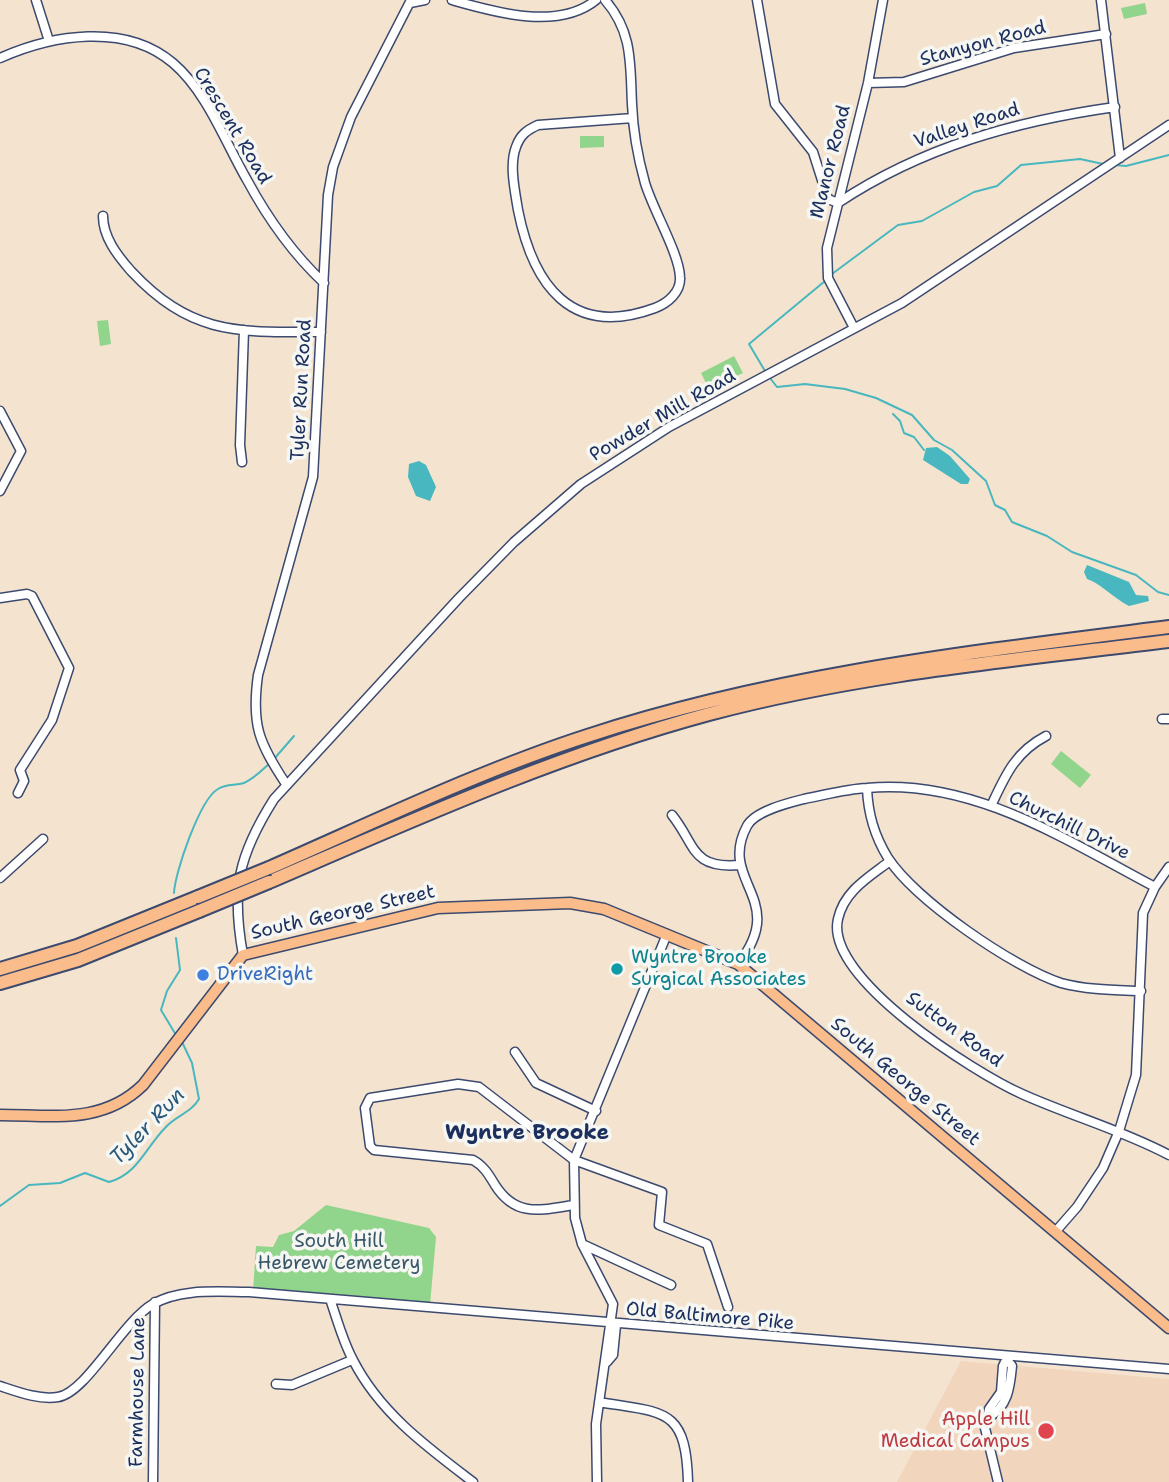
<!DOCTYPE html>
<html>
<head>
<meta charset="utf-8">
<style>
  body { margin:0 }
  canvas { display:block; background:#f4e3ce }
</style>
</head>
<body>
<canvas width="1169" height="1482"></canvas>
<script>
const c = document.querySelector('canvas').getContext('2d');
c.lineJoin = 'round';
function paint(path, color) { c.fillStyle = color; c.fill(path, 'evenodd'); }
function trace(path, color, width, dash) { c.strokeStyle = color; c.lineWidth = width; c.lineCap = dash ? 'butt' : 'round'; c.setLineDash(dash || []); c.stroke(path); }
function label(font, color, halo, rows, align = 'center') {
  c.font = font + ' "Shantell Sans",sans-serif'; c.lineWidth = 7; c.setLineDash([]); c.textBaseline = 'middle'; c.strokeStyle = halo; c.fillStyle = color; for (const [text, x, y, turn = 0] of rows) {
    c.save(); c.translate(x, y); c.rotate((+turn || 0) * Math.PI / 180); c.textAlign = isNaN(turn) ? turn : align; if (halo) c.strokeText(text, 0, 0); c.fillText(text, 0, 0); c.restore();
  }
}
paint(new Path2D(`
  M961 1361 1169 1379V1482H897Z`), '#f2d5bd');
paint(new Path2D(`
  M1145 3 1147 14 1124 19 1121 8Z
  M580 136H604V147L580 148Z
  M108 320 111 344 100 346 97 321Z
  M734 356 743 373 709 389 701 373Z
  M1061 751 1091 775 1080 788 1051 764Z
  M326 1205 429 1228 436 1237 430 1305 253 1291 256 1246 273 1247 279 1235 294 1231Z`), '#91d48c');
paint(new Path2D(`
  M937 447 950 456 970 479 968 484H961L923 460 926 448Z
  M419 461 426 465 436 487 430 501 416 496 408 477 409 464Z
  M1087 565 1129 582 1136 595 1148 596 1149 601 1129 606C1113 598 1102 584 1087 579L1084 572Z`), '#48b7bf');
trace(new Path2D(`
  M1115 165 1126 166 1169 155
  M832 274 898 225 922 221 974 192 997 186 1021 165 1080 159 1103 164
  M765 371 749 344 825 281
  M770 378 777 387 805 384 845 389 876 398 912 415 934 440 952 450 986 481 995 505 1005 510 1012 522 1047 536 1072 552 1136 575 1158 592 1169 595
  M893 414 900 421 904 433 914 437 924 450
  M274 759 294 736
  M174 893C175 872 200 799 218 789 227 783 235 786 244 783 255 778 262 770 270 763
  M176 938 180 970 167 991 161 1010 176 1035
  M0 1206 29 1185 60 1183 85 1173 109 1182C138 1174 146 1147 165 1128 175 1116 191 1113 199 1099L192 1063 182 1042`), '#48b7bf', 2);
const minor = new Path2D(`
  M36 0 49 41
  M452 0C494 12 558 31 596 0
  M605 0C633 32 630 64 632 104 633 131 638 158 645 183 653 210 679 253 680 277 681 292 668 303 655 308 571 339 533 285 518 210 515 191 509 165 516 147 520 135 527 130 538 125L633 118
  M757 0 775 104 813 152 828 199 838 203C922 147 1016 121 1115 107
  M1101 0 1120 158
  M410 3 425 0
  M0 58C52 35 125 22 173 63 207 92 225 142 247 180 267 217 293 254 324 283
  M868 83 904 82 1014 48 1106 34
  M103 216C103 237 117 255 131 271 192 336 238 332 321 332
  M854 328 828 278 827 248 868 83 883 0
  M0 411 21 451 0 491
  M242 462 240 445 244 330
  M0 598 27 594 32 596 69 668 52 720 20 770 24 781 18 793
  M1162 719H1169
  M286 784C259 743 251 725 258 675L313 477 328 195 333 167 351 117 411 0
  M867 788C868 814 874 835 888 858 915 900 1014 968 1061 983 1087 990 1115 990 1141 991
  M991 806C1005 776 1015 752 1046 736
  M672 815C696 845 691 869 739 865
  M890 861C869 877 844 891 838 919 824 978 975 1073 1022 1094 1071 1116 1122 1130 1169 1155
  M0 878 43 839
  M243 955C231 889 238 856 274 799L459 598 514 542 581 484 669 427 902 303 1169 125
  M738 964C790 899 717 882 747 826 755 811 788 803 804 799 825 795 846 789 867 788 972 778 1066 840 1155 887
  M515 1052 536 1083 596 1111
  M574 1205C541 1210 516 1218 495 1185 489 1175 484 1166 473 1160L374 1150 370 1146 365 1108 370 1098 458 1084 479 1087 574 1160 662 1192 659 1225 707 1244 728 1307
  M1056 1231 1077 1207 1103 1168 1119 1131 1136 1075 1143 913 1155 887 1169 867
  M582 1244 671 1285
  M330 1299C337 1319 343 1342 353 1360 380 1413 427 1447 473 1482
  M607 1362 613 1355 616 1325
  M276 1384 292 1385 352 1360
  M0 1386C18 1392 39 1400 58 1397 86 1393 122 1322 153 1304 181 1288 218 1292 249 1292L1169 1369
  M599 1402C664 1413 686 1407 688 1482
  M987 1418C1008 1408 1010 1387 1012 1366L1008 1361
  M153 1482 155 1302
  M597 1482 596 1424 613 1304 582 1244 575 1218 574 1160 667 934
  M998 1482 985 1428 989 1409 1001 1392 1003 1366 1008 1356`);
const major = new Path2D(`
  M0 1115C52 1115 102 1125 143 1085L243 955 438 908 570 903 604 909 738 964 1169 1328`);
const highway = new Path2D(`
  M269 868C372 823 479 771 587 736 776 674 972 652 1169 627
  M269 882C413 820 557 755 709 714 859 674 1015 660 1169 641
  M0 969 77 946 198 897
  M0 983 78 960 199 911`);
trace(minor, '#3c4a6f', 11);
trace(major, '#3c4a6f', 13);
trace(highway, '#3c4a6f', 16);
trace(minor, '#fff', 8);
trace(major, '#fabc8b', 10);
trace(highway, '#fabc8b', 12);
const highwayBridge = new Path2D(`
  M198 897 269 868
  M199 911 269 882`);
trace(highwayBridge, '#3c4a6f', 16, []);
trace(highwayBridge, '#fabc8b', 12);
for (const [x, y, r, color] of [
  [617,969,7,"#0f9aa8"],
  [203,975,7,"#3f7fe0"],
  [1046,1431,9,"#e0444e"]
]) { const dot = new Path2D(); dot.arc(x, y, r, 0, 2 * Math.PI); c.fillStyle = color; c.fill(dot); trace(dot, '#f6f6f2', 2.5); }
label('19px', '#1b2f5e', '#f6f6f2', [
  ["Stanyon Road",983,44,-15],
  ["Crescent Road",232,126,59],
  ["Valley Road",967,126,-18],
  ["Manor Road",831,162,-76],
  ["Tyler Run Road",302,390,-87],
  ["Powder Mill Road",663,416,-30],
  ["Churchill Drive",1069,826,26],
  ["South George Street",343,913,-13],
  ["Sutton Road",954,1030,36],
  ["South George Street",905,1082,40],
  ["Old Baltimore Pike",710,1317,5],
  ["Farmhouse Lane",138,1392,-89]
]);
label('19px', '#0d838f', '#f6f6f2', [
  ["Wyntre Brooke",631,958],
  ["Surgical Associates",631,980]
], 'left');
label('19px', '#366cbe', '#f6f6f2', [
  ["DriveRight",217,975]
], 'left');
label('19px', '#38586a', '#f6f6f2', [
  ["South Hill",339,1242],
  ["Hebrew Cemetery",339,1264]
]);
label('19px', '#be3a42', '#f6f6f2', [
  ["Apple Hill",1030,1420],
  ["Medical Campus",1030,1442]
], 'right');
label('italic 21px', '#28587b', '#f6f6f2', [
  ["Tyler Run",148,1127,-46]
]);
label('bold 21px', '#1b2f5e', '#f6f6f2', [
  ["Wyntre Brooke",527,1134]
]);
</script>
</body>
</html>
